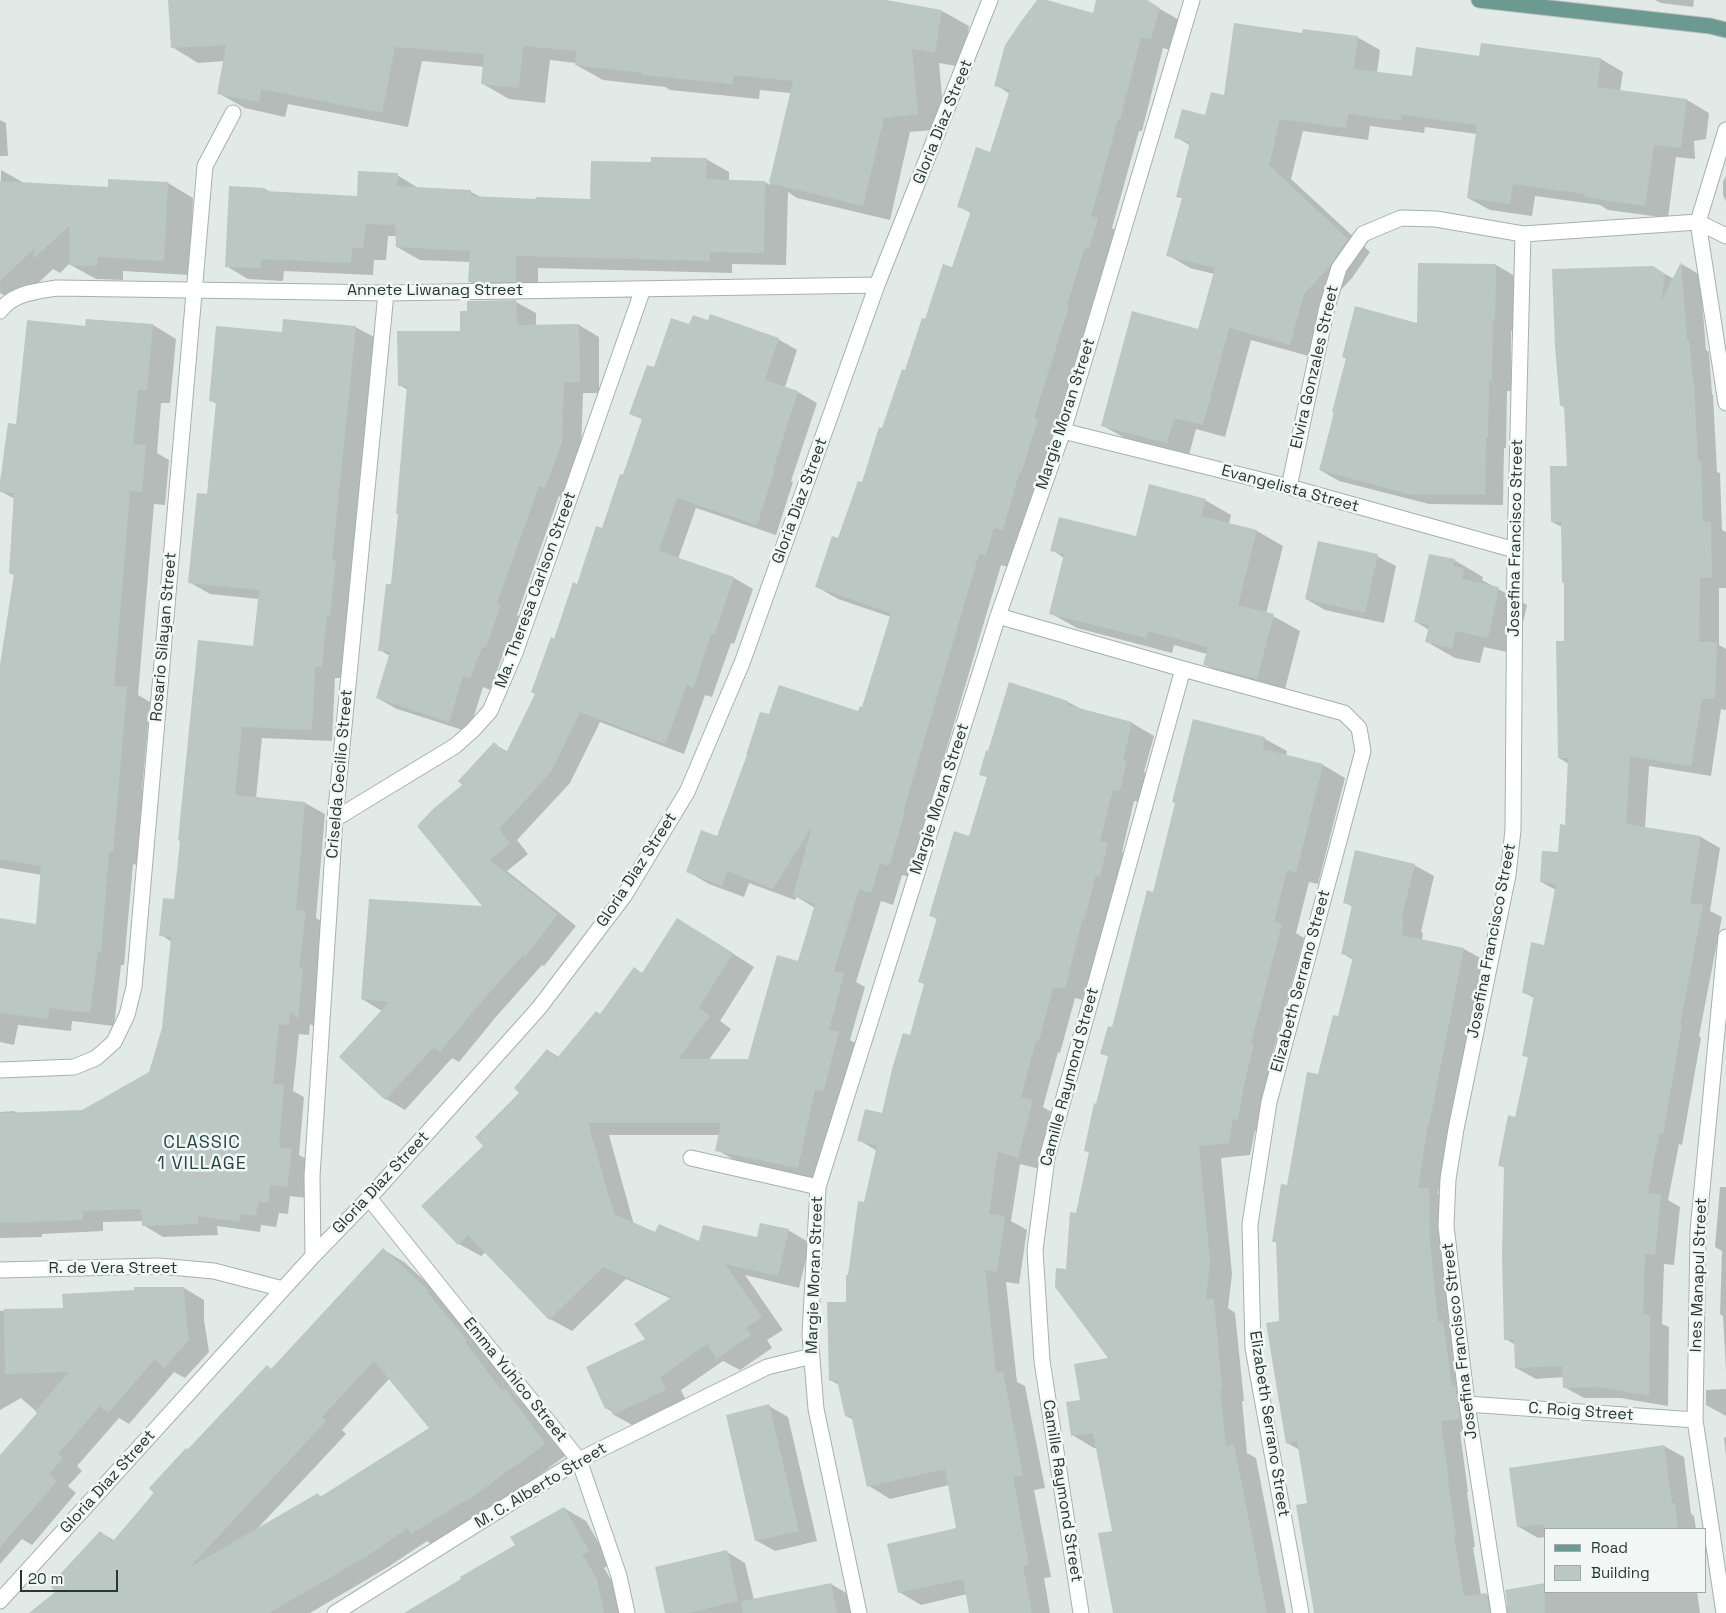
<!DOCTYPE html>
<html>
<head>
<meta charset="utf-8">
<style>
  body { margin:0 }
  #map { position:relative; width:1726px; height:1613px; overflow:hidden; background:#e2eae7; font-family:"Space Grotesk",sans-serif }
  canvas { display:block }
  .legend { position:absolute; left:1544px; top:1528px; width:162px; height:65px; box-sizing:border-box; background:#f2f7f5; border:1px solid #a0aba8; margin:0; padding:6px 9px; list-style:none; font-size:15px; color:#243934 }
  .legend li { display:flex; align-items:center; gap:10px; height:25px }
  .legend b { width:25px; border:1px solid #a0aba8 }
  .scale { position:absolute; left:20px; top:1570px; width:98px; height:22px; box-sizing:border-box; border:2px solid #243934; border-top:0; padding-left:6px; font-size:15px; line-height:18px; white-space:nowrap; color:#243934; -webkit-text-stroke:4px #f2f7f5; paint-order:stroke }
</style>
</head>
<body>
<div id="map">
<canvas width="1726" height="1613"></canvas>
<ul class="legend">
<li><b style="height:6px;background:#6c9a91"></b>Road</li>
<li><b style="height:14px;background:#bbc7c3"></b>Building</li>
</ul>
<div class="scale">20 m</div>
</div>
<script>
const c = document.querySelector('canvas').getContext('2d');
c.lineJoin = 'round';
function paint(path, color) { c.fillStyle = color; c.fill(path, 'evenodd'); }
function trace(path, color, width, dash) { c.strokeStyle = color; c.lineWidth = width; c.lineCap = dash ? 'butt' : 'round'; c.setLineDash(dash || []); c.stroke(path); }
function label(font, color, halo, rows, align = 'center') {
  c.font = font + ' "Space Grotesk",sans-serif'; c.lineWidth = 5; c.setLineDash([]); c.textBaseline = 'middle'; c.strokeStyle = halo; c.fillStyle = color; for (const [text, x, y, turn = 0] of rows) {
    c.save(); c.translate(x, y); c.rotate((+turn || 0) * Math.PI / 180); c.textAlign = isNaN(turn) ? turn : align; if (halo) c.strokeText(text, 0, 0); c.fillText(text, 0, 0); c.restore();
  }
}
paint(new Path2D(`
  M170 0H878L942 11 969 26 962 67 939 63 945 129 910 132 890 220 797 198 788 192 786 265 732 264V273L538 268V294L492 295 470 282 471 262 420 260 397 247V236H388L386 260H374L373 275 284 271 283 281 248 279 226 266 265 189 272 193 358 197 397 175 420 189 471 192 481 197 537 201 591 200 652 163 706 159 729 172V181L765 182 770 185 791 93 760 90 759 99 670 90 665 87 603 80 576 65V63L550 60 545 103 509 99 483 84 485 67 422 61 408 127 288 104 285 117 245 108 218 93 224 61 198 63 172 47Z
  M1039 0 1094 14 1097 0 1146 1 1181 21 1173 51 1163 48 1142 131H1139L1112 228 1119 232 1107 259 1088 318 1090 319 1025 542 1016 539 1008 567 1001 565 924 825 926 826 910 877 902 875 893 905 881 901 856 982 865 987 850 1040 860 1046 845 1104 836 1101 820 1180 738 1162 717 1150 720 1135H609L634 1225 656 1234 700 1243 758 1239 788 1230 810 1243 799 1288 745 1275 783 1330 767 1340 772 1348 740 1370 723 1361 681 1390 687 1403 636 1427 614 1415 612 1412 606 1408 672 1299 626 1279 572 1331 550 1319 486 1252 481 1256 459 1244 423 1206 485 1146 521 1093 547 1050 559 1057 643 974 699 932 754 967 720 1021 731 1029 708 1061H749L798 962 815 908 797 897 795 900 749 883 744 897 709 884 687 871 717 838 770 716 859 713 863 708 891 617 838 599 817 587 839 540 862 484 926 320 953 269 971 213 958 206 991 153 1010 94 996 85Z
  M1655 0H1694L1693 7 1661 3Z
  M1303 34 1357 37 1380 50 1377 73 1413 78 1480 57 1601 59 1623 72 1620 91 1687 100 1709 113 1706 139 1694 141 1695 159 1676 157 1668 218 1608 210 1600 205 1535 196 1532 216 1490 210 1468 198 1477 134 1425 127 1424 133 1370 126 1368 140 1303 131 1291 179 1370 252 1352 278 1326 306 1312 357 1251 340 1225 437 1196 429 1189 455 1125 438 1103 426 1199 330 1214 274 1190 268 1168 255 1183 199 1177 196 1191 146 1176 137 1206 117 1225 97Z
  M0 120 6 123 8 156H0Z
  M1 170 24 183 109 188 168 183 193 198 190 275 123 271V280L96 279 69 264 60 273 53 269 17 303 0 293Z
  M1726 176V201L1723 195V182Z
  M1419 264 1496 265 1515 276 1514 331H1511V391H1507L1506 448H1504L1503 505 1429 504 1339 481 1320 470 1347 359 1343 357 1419 324Z
  M1682 264 1700 275 1706 350 1709 352 1712 394 1713 395 1717 472 1720 473 1722 530 1726 532V588H1719V645L1726 649V710L1721 709 1711 776 1649 766 1645 828 1701 837 1720 848 1710 911 1722 917 1699 1036 1701 1038 1682 1145 1679 1144 1668 1200 1680 1207 1674 1265 1664 1264 1662 1324 1669 1327 1668 1406 1620 1398H1584L1564 1387V1377L1536 1379 1516 1368V1345L1505 1339V1168L1499 1165 1516 1118 1529 1058 1524 1055 1534 998 1523 992 1545 946 1556 890 1541 882 1560 853 1566 826 1569 764 1559 758 1565 642 1566 583 1562 527 1552 522 1568 467 1565 408 1561 405 1653 267 1674 279Z
  M516 302 536 313V326L579 325 599 337V393H583L581 454 565 499 559 496 517 615 520 617 506 658 502 657 490 690 483 687 469 732 397 709 377 698 390 656 380 650 392 586 399 515 408 390 399 385 462 332Z
  M153 325 176 339 170 403H161L157 453 169 460 165 505 154 504 138 695 150 702 142 790 143 791 137 865 133 864 124 965H121L114 1026 72 1021 71 1031 18 1025 14 1045 0 1042V919L37 925 42 875 0 868V676L15 576 10 573 15 499 0 491 18 426 86 327Z
  M690 326 778 339 797 350 785 387 798 392 817 403 791 481 793 482 776 535 696 508 678 559 734 578 753 589 734 644 731 643 712 697 705 695 684 754 600 722 570 783 517 840 528 854 507 871 576 926 544 966 542 965 495 1018 459 1062 452 1058 405 1110 386 1099 340 1056 382 1011 362 999 485 907 464 785 494 744 508 752 537 694 555 640 603 530 643 420 631 414 654 369Z
  M355 327 376 338 342 678H335L332 741 262 738 256 798 305 803 325 814 316 918 326 924 318 1029 310 1024 309 1035 299 1034 293 1091 304 1097 299 1155 312 1162 307 1198 290 1196 288 1214 279 1213 276 1227 261 1225 260 1232 217 1226 218 1235 163 1237 143 1225V1221L103 1222V1231L42 1234V1237L0 1238V1112L14 1111 18 1114 83 1111 150 1073 163 1028 172 942 161 935 175 900 254 647 259 599 210 594 189 582 208 496 217 404 210 400 283 333Z
  M1205 500 1231 515 1229 524 1257 531 1283 546 1266 614 1273 616 1300 631 1284 693 1231 679 1204 664 1207 654 1174 645 1172 653 1077 628 1050 613 1064 558 1052 550 1136 538Z
  M1377 556 1396 566 1384 623 1325 610 1306 599Z
  M1454 560 1483 577 1482 580 1527 605 1516 654 1484 647 1480 663 1455 658 1427 642 1429 630 1416 622Z
  M1010 684 1068 702 1083 710 1132 723 1154 736 1144 772 1148 775 1142 802 1134 801 1122 852 1130 857 1086 1001 1075 998 1060 1053 1058 1052 1043 1107 1055 1114 1040 1169 1020 1164 1011 1221 1027 1230 1019 1284 1006 1282 1017 1382 1025 1386 1045 1488 1034 1490 1051 1577 1044 1578 1050 1613H971L967 1594 921 1605 899 1592 958 1529 949 1485 890 1499 869 1486 854 1420 846 1416 839 1385 830 1380 848 1303 849 1276 877 1151 859 1140 882 1115 910 1037 925 985 938 920 930 915 970 837 988 778 981 774 989 753Z
  M1194 721 1265 739 1287 751 1286 756 1323 765 1345 778 1318 884 1309 882 1296 933 1304 938 1272 1056 1275 1058 1259 1132 1255 1131 1250 1155 1221 1158 1232 1274 1228 1308 1235 1313 1244 1401H1242L1247 1453 1256 1458 1286 1613H1114V1532L1097 1448H1094L1072 1435 1111 1359 1067 1270 1090 1153 1085 1150 1109 1057 1102 1053 1113 1029 1154 893 1176 804Z
  M1414 865 1434 876 1421 932 1423 933 1422 940 1464 949 1484 960 1449 1136 1447 1135 1438 1194 1448 1200 1471 1395 1475 1398 1479 1430 1460 1432 1468 1492H1467L1475 1547H1473L1481 1595 1486 1594 1508 1607 1545 1592H1697L1700 1613H1316L1309 1504 1300 1450 1287 1443 1280 1322 1277 1243 1274 1241 1319 1076 1339 1018 1353 960 1342 953 1353 907 1344 902Z
  M1720 1187H1726V1371L1723 1316 1720 1314 1722 1251 1715 1247Z
  M384 1250 404 1262 449 1303 516 1396 526 1401 565 1456 489 1512 433 1545 427 1541 388 1567 310 1613H47L57 1592 100 1532 115 1541 188 1450 272 1369ZM390 1378 431 1428 322 1497 318 1495 257 1529 346 1434 342 1430Z
  M184 1288 204 1300V1320L209 1352 185 1378 174 1372 129 1424 119 1418 77 1466 82 1471 68 1486 76 1493 32 1545 22 1539 0 1564V1457L38 1413 21 1398 0 1410V1311L64 1309 135 1291V1289Z
  M1726 1389V1416L1706 1405V1390Z
  M769 1406 788 1417 817 1541 775 1551 757 1541Z
  M1726 1437V1456L1724 1438Z
  M1664 1446 1684 1457 1691 1514 1694 1516 1696 1529H1545V1537L1538 1538 1519 1527Z
  M564 1508 586 1521 611 1564 604 1568 619 1593 623 1613H407L516 1545Z
  M727 1552 745 1563 754 1600 831 1584 853 1597 856 1613H667Z`), '#0003');
paint(new Path2D(`
  M168 0H886L942 10 935 53 912 49 918 114 884 118 863 206 769 183 793 81 733 75V84L642 75V73L575 65 576 51 523 46 519 88 481 84 484 54 395 47 382 113 261 89 259 102 217 94 226 45 171 48Z
  M1037 0H1047L1093 13 1096 0H1147L1160 8 1151 39 1141 37 1120 120 1118 119 1091 216 1098 218 1089 249 1085 247 1067 305 1069 306 1034 418 1038 419 1021 474 1019 473 1003 530 994 528 986 555 979 554 903 812H905L889 866 880 863 871 893 859 889 834 971 844 973 829 1030 839 1032 823 1092 815 1090 798 1168 715 1151 721 1123H588L614 1214 655 1232 659 1224 699 1241 703 1225 757 1237 760 1223 789 1229 778 1276 725 1264 762 1317 746 1328 751 1335 717 1359 707 1344 660 1377 666 1390 613 1415 609 1407 605 1409 586 1367 645 1339 634 1324 672 1297 603 1267 549 1320 468 1235 458 1245 421 1206 483 1146 475 1137 519 1093 514 1088 547 1049 557 1058 596 1011 600 1014 634 967 642 973 677 918 733 953 699 1008 710 1016 678 1059H748L777 955 798 961 815 904 793 896 812 826 773 889 727 871 722 886 686 872 701 830 717 836 747 755H746L760 712 769 714 779 685 858 711 860 706 862 707 891 613 815 587 832 536 838 538 858 481 862 482 879 427 882 428 902 369 905 370 922 318 925 319 943 264 952 267 971 211 957 207 976 147 990 152 1010 90 994 86 1005 45 1020 23Z
  M1234 23 1302 33 1303 29 1358 36 1354 69 1412 76 1416 47 1479 56 1481 43 1601 58 1597 87 1687 99 1681 148 1654 145 1645 206 1584 197 1585 194 1513 184 1510 204 1467 198 1477 125 1402 115V121L1348 114 1346 128 1280 119 1269 165 1348 239 1330 266 1304 294 1290 345 1229 328 1203 425 1174 418 1167 443 1101 426 1132 311 1198 329 1215 268 1166 256 1182 198 1176 197 1190 142 1174 138 1182 109 1205 115 1211 92 1224 95Z
  M651 157 707 158 706 179 765 181 764 253 710 252V261L516 256V282H468L470 251 396 247 395 225 366 224 363 248H352L351 263 261 259V268L225 267 229 186 265 188V191L357 196 358 171 398 173 397 186 471 190V196L536 199V197L590 199 591 161 651 162Z
  M108 179 168 182 164 261 98 257 97 266 69 265V226L33 259 35 248 0 281V181L108 187Z
  M1681 262 1687 340H1689L1693 382H1694L1698 461H1701L1703 522H1711L1712 578H1700L1699 642H1717L1715 699H1702L1691 766 1630 756 1626 824 1701 836 1690 903 1703 905 1680 1025H1682L1663 1134H1659L1648 1193 1661 1195 1655 1255 1645 1254 1643 1315H1650L1649 1396 1599 1387 1563 1388 1562 1366 1515 1368 1514 1339 1504 1340 1502 1254 1504 1167 1498 1166 1508 1115 1515 1117 1528 1057 1522 1056 1534 995 1522 993 1531 942 1544 945 1556 884 1540 882 1542 851 1558 852 1560 824 1565 825 1568 758H1558L1556 641H1564V583H1562L1561 522H1551L1550 466H1567L1564 406H1560L1555 347 1552 269 1653 266 1665 274 1661 302Z
  M1418 263 1496 264 1495 321H1493L1492 381H1489L1488 438H1486L1485 495 1409 494 1319 470 1334 413 1332 412 1346 358 1342 357 1355 306 1417 323Z
  M516 300 517 325 579 324 580 382H564L562 442 545 488 539 486 497 603 501 605 486 648 482 647 470 679 463 676 449 722 376 698 390 652 378 651 386 584H391L398 514H396L407 386H398L397 331H460V311H467V301Z
  M710 314 779 338 765 380 798 391 773 470H775L757 525 677 498 659 551 734 577 715 634 712 633 693 688 687 685 665 744 580 712 551 772 499 829 510 843 490 860 558 914 525 957 523 955 476 1008 440 1052 434 1047 385 1100 339 1057 389 1002 361 999 369 899 482 906 417 826 433 809 462 785 458 781 494 742 506 753 535 694 531 692 551 637 554 639 573 582 577 584 596 526 602 528 620 474 623 475 642 419 629 414 647 365 654 367 671 318 689 324 693 315 708 320Z
  M86 319 153 324 147 390H138L133 444 146 445 142 492 130 491 114 686 127 687 113 852H109L101 952H98L90 1013 49 1008 48 1019 0 1013V918L36 924 41 866 0 859V665L14 574 9 573 14 493 0 492V482L8 423 16 424 27 320 85 326Z
  M283 319 356 326 332 560H336L330 616 327 615 322 667H315L312 730 242 727 235 793 236 795 305 802 296 910 306 911 299 967 303 968 298 1019 290 1011 289 1025 279 1024 273 1084 284 1085 279 1147 292 1149 287 1187 270 1185 268 1203 258 1202 256 1216 241 1214 240 1222 198 1216V1224L142 1226 141 1209 83 1211V1220L0 1223V1113L82 1110 149 1072 162 1028 171 937 159 936 163 898 174 899 180 841 178 840 198 640 253 646 259 590 188 583 197 493 207 494 216 402 209 401 216 326 282 332Z
  M1149 484 1206 499 1201 516 1257 530 1238 605 1274 614 1257 679 1203 665 1208 647 1148 631 1146 638 1049 614 1064 554 1050 551 1059 517 1136 536Z
  M1318 541 1378 554 1365 613 1305 599Z
  M1429 554 1455 559 1453 566 1464 568 1462 579 1499 587 1488 638 1456 631 1452 648 1425 642 1429 625 1414 622Z
  M1009 682 1068 701 1067 705 1132 722 1123 760 1127 761 1120 791 1113 789 1100 841 1108 843 1100 876 1096 875 1084 920H1082L1065 989 1053 987 1039 1041H1036L1021 1097 1033 1100 1018 1158 998 1152 989 1214 1005 1216 997 1272 985 1270 996 1373 1003 1372 1023 1476 1013 1477 1029 1565 1023 1566 1032 1613H969L963 1579 898 1593 887 1544 956 1528 945 1469 867 1487 851 1415 845 1416 837 1380 829 1381 827 1302H846V1275H848L858 1201 864 1202 877 1145 857 1141 865 1109 882 1113 892 1069 903 1033 910 1035 924 984 918 982 937 918 929 916 954 831 969 836 987 777 979 775 986 750 988 751Z
  M1193 719 1265 737 1263 749 1323 764 1296 873 1287 870 1274 922 1282 924 1251 1043 1254 1044 1245 1081 1238 1120 1233 1119 1229 1143 1199 1146 1210 1261 1206 1299H1214L1222 1389H1220L1226 1446 1234 1444 1267 1613H1113L1098 1533 1112 1531 1093 1433 1071 1436 1066 1402 1080 1400 1074 1364 1108 1358 1055 1287 1056 1268 1066 1269 1070 1212 1076 1213 1089 1152 1084 1151 1094 1103 1096 1104 1108 1056 1100 1054 1108 1026 1112 1027 1147 890 1153 892 1175 803 1172 802Z
  M1355 850 1415 864 1401 920 1404 921 1401 935 1464 948 1429 1125H1428L1418 1188H1429L1430 1242 1438 1322 1443 1321 1452 1386 1455 1385 1460 1419 1441 1421 1449 1481H1448L1456 1536H1454L1464 1596 1486 1593 1490 1613H1314L1296 1505 1307 1503 1297 1441 1286 1444 1266 1323 1279 1321 1276 1242H1272L1281 1184 1287 1185 1307 1072 1318 1074 1333 1015 1338 1016 1353 957 1341 954 1352 905 1343 903Z
  M383 1248 429 1291 427 1292 467 1340 465 1342 502 1391 505 1388 545 1444 467 1501 466 1500 411 1534 408 1528 367 1556 269 1613H29L55 1592 50 1585 100 1531 112 1542 154 1493 149 1488 186 1448 188 1449 267 1365 271 1369ZM374 1361 429 1428 320 1497 318 1493 189 1568 326 1421 322 1417Z
  M134 1287H184L185 1308 189 1340 164 1368 155 1359 108 1413 100 1406 58 1454 63 1458 49 1474 57 1481 0 1547V1455L37 1413 35 1411 69 1372 5 1374 4 1309 63 1308 62 1294 134 1290Z
  M769 1404 799 1531 755 1541 726 1415Z
  M1664 1445 1672 1503H1675L1678 1529H1544L1543 1524 1517 1527 1509 1468Z
  M564 1507 589 1551 582 1555 597 1579 604 1613H404L461 1579 460 1577 515 1545 510 1537Z
  M727 1550 738 1601 689 1613H665L655 1567Z
  M831 1583 837 1613H743L742 1601Z
  M1545 1583V1613H1508L1505 1590Z`), '#bbc7c3');
const minor = new Path2D(`
  M1726 130 1698 222 1726 403
  M0 311C13 293 37 291 57 288L386 293 877 285
  M1063 431 1289 487 1515 550
  M1289 487 1327 307 1339 268 1363 234 1401 218 1436 219 1523 234 1698 222 1726 236
  M998 616 1183 669 1344 713 1359 728 1363 751 1269 1102 1250 1224 1253 1348 1301 1613
  M335 819 455 746 473 730 490 711 515 653 643 289
  M0 1070 74 1067 96 1058 114 1042 127 1015 134 987 205 166 233 113
  M691 1158 818 1187
  M369 1198 579 1460 619 1576 627 1613
  M313 1256 312 1176 335 819 386 293
  M0 1270 159 1266 214 1271 283 1289
  M1467 1404 1695 1420
  M0 1601 313 1256 369 1198 539 1008 624 896 687 792 742 663 877 285 990 0
  M335 1613 579 1460 767 1367 812 1356
  M859 1613 816 1409 810 1335 818 1187 998 616 1063 431 1192 0
  M1081 1613 1042 1361 1035 1250 1047 1158 1183 669
  M1499 1613 1467 1404 1446 1226 1448 1179 1456 1129 1508 875 1513 830 1515 550 1523 234
  M1724 1613 1695 1420 1698 1231 1726 937`);
const major = new Path2D(`
  M1479 0 1710 26 1726 30`);
trace(minor, '#a5b1ae', 17);
trace(major, '#bdc4c2', 17);
trace(minor, '#fff', 15);
trace(major, '#6c9a91', 15);
label('16px', '#243934', '#f2f7f5', [
  ["Gloria Diaz Street",943,122,-68],
  ["Annete Liwanag Street",435,291],
  ["Elvira Gonzales Street",1315,367,-77],
  ["Margie Moran Street",1066,414,-72],
  ["Evangelista Street",1290,489,15],
  ["Gloria Diaz Street",800,501,-70],
  ["Josefina Francisco Street",1516,538,-89],
  ["Ma. Theresa Carlson Street",536,590,-70],
  ["Rosario Silayan Street",164,637,-85],
  ["Criselda Cecilio Street",340,774,-85],
  ["Margie Moran Street",940,799,-72],
  ["Gloria Diaz Street",637,870,-57],
  ["Josefina Francisco Street",1492,941,-79],
  ["Elizabeth Serrano Street",1301,981,-75],
  ["Camille Raymond Street",1070,1077,-75],
  ["Gloria Diaz Street",381,1183,-47],
  ["R. de Vera Street",113,1269],
  ["Margie Moran Street",815,1275,-88],
  ["Ines Manapul Street",1699,1275,-88],
  ["Josefina Francisco Street",1460,1341,-97],
  ["Emma Yuhico Street",515,1380,51],
  ["C. Roig Street",1581,1412,4],
  ["Elizabeth Serrano Street",1269,1424,81],
  ["Gloria Diaz Street",108,1482,-48],
  ["M. C. Alberto Street",541,1486,-31],
  ["Camille Raymond Street",1062,1491,81]
]);
c.letterSpacing = '1px';
label('18px', '#234841', '#f2f7f5', [
  ["CLASSIC",202,1143],
  ["1 VILLAGE",202,1164]
]);
c.letterSpacing = '0px';
</script>
</body>
</html>
